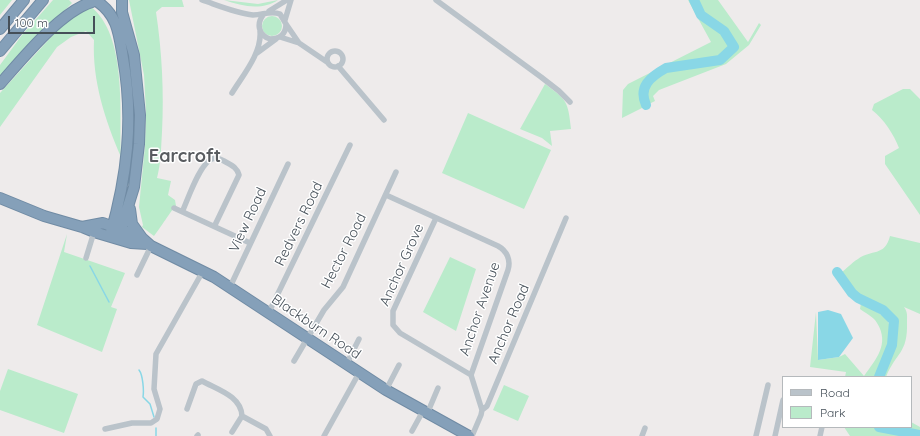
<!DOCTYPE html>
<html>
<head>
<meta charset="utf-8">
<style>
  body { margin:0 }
  #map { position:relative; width:920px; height:436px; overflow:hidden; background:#eeebeb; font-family:Quicksand,sans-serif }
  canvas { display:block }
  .legend { position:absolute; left:782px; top:376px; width:130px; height:52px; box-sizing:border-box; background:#fff; border:1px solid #b5b9bc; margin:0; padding:5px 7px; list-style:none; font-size:12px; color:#454f58 }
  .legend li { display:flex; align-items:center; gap:8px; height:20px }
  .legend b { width:20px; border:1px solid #b5b9bc }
  .scale { position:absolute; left:8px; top:16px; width:87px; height:18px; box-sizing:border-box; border:2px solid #454f58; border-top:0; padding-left:5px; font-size:12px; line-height:14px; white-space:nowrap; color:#454f58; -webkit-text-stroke:3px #fff; paint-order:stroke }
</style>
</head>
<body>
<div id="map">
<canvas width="920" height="436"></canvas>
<ul class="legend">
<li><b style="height:5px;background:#bac3ca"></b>Road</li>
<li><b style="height:11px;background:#baebcb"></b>Park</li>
</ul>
<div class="scale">100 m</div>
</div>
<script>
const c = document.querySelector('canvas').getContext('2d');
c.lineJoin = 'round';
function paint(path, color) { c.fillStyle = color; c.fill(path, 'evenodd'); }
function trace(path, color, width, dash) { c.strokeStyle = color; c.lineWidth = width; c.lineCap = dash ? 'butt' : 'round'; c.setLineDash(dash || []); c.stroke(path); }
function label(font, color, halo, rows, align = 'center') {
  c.font = font + ' Quicksand,sans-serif'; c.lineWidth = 3; c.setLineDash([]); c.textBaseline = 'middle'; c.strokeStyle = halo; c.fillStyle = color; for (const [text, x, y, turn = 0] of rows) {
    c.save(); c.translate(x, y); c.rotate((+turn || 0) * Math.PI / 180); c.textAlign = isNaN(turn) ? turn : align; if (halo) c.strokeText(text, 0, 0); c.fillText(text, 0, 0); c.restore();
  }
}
paint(new Path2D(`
  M0 0H12L0 15Z
  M53 0H69L72 3 0 78V65L22 35Z
  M129 0H182L184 7H162L156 12C162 52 164 92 162 132 161 148 161 163 157 178L171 181 168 195 175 200 176 206C172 209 159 230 154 236L142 227 143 225 139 207 145 146 146 112 144 75Z
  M224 0 258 4 278 0C261 11 242 6 224 0Z
  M688 0H691L699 16 722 33 731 47 719 58 666 67 656 72 649 77 642 87 641 98 644 107 622 118 623 90 628 84 711 42Z
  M696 0H718L748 42 759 23 761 25 749 45 726 64 659 90 653 96 655 101 649 104 647 92 653 78 667 72 721 62 738 49 726 29 702 12Z
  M90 6C128 35 119 114 121 157 105 120 92 80 94 40L86 31 71 37 57 47 0 127V93L63 24Z
  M262 26a10 10 0 1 1 20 0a10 10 0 1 1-20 0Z
  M545 84C567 100 568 101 571 129L550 131 552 146 542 138 520 129Z
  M903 89H910L920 99V215L885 164V156L899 148C894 135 884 119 872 110L874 104Z
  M468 113 551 150 524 209 442 173Z
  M67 234 64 252 125 273 111 307 117 309 102 352 37 325Z
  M890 236 920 243V314L904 307C908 312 907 317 907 322 908 354 896 352 886 377H881L894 346 896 320 883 307 854 292 840 273C847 269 851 263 858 259 871 249 885 257 890 236Z
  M450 257 476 269 456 331 423 312Z
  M861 303C869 308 881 313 887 320 897 333 881 364 876 377H845L846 372 810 367 816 312 818 360 839 357 845 354 864 376C876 359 890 344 877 323 874 317 865 313 860 309Z
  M8 369 78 394 64 433 0 410V391Z
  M504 385 529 396 518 421 493 410Z
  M911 422 920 427V433L882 427H911Z
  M844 427H877L881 430 912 436H850Z`), '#baebcb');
paint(new Path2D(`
  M828 310 841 314 853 338 839 357 818 360V312Z`), '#89d7e6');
trace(new Path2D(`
  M90 266 109 302
  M139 370C143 375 144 391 143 397L150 404 154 417
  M156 428V436`), '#89d7e6', 1.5);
trace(new Path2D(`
  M646 105C638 87 650 77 666 68L720 60 734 47 724 31 701 15 694 0
  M837 272 852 293 858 298 883 310 894 321 892 345 879 377
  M879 427 920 435`), '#89d7e6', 10);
const highway = new Path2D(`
  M98 2C118 16 119 35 123 58 134 120 127 177 110 236
  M0 29 24 0
  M0 51 43 0
  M0 84C23 58 60 12 92 2
  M0 198 44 216 82 227 94 232 131 243 147 244
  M130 209 132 224 142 238
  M82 227 103 223 127 232 142 238 151 246 214 277 386 390 469 436
  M118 239 134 187 139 144 140 115 134 55 122 12V0`);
trace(highway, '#708ba4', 12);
trace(new Path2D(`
  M202 0C217 5 236 13 253 15 263 15 271 10 280 14L286 24C286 34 280 39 270 39 258 35 256 23 264 14
  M436 0 541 77 559 91 570 102
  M269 11 287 0
  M285 20 291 0
  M286 24 299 43 327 62
  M280 37 299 43
  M327 59a8 8 0 1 1 16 0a8 8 0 1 1-16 0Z
  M257 53 276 39
  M338 66 384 120
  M232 93C243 75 262 53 260 31
  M386 195 498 246C507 251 511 260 508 270L471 375 482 410
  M174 208 250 243
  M183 210C188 199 200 163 212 159 216 157 220 159 224 161 231 165 237 167 239 175L215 225
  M436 218 393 311V325L400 333 471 375
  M86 258 94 232
  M137 275 151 246
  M230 287 288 164
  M269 312 350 145
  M294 361 324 310 343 287 396 172
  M346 365 359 339
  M386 390 399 365
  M187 409 196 384 202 381C218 390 241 396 242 416L266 429 270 436
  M427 414 438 388
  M105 429 132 423H151L157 419 160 409 154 389 156 354 203 271
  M412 431 423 411
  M232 432 242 416
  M197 436 198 435
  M324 436 359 373
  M472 436 481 415 482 410 487 406 566 218
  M642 436 645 428
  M756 436 768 385
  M775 436 783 400
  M820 436 822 427`), '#bac3ca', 5.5);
trace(highway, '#85a0b9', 10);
label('14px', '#454f58', '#fff', [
  ["View Road",248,220,-65],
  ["Redvers Road",299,224,-64],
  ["Hector Road",344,251,-63],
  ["Anchor Grove",402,265,-66],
  ["Anchor Avenue",480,309,-71],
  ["Anchor Road",509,324,-67],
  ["Blackburn Road",316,327,34]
]);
label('bold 18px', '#595c60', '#fff', [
  ["Earcroft",185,157]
]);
</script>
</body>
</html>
